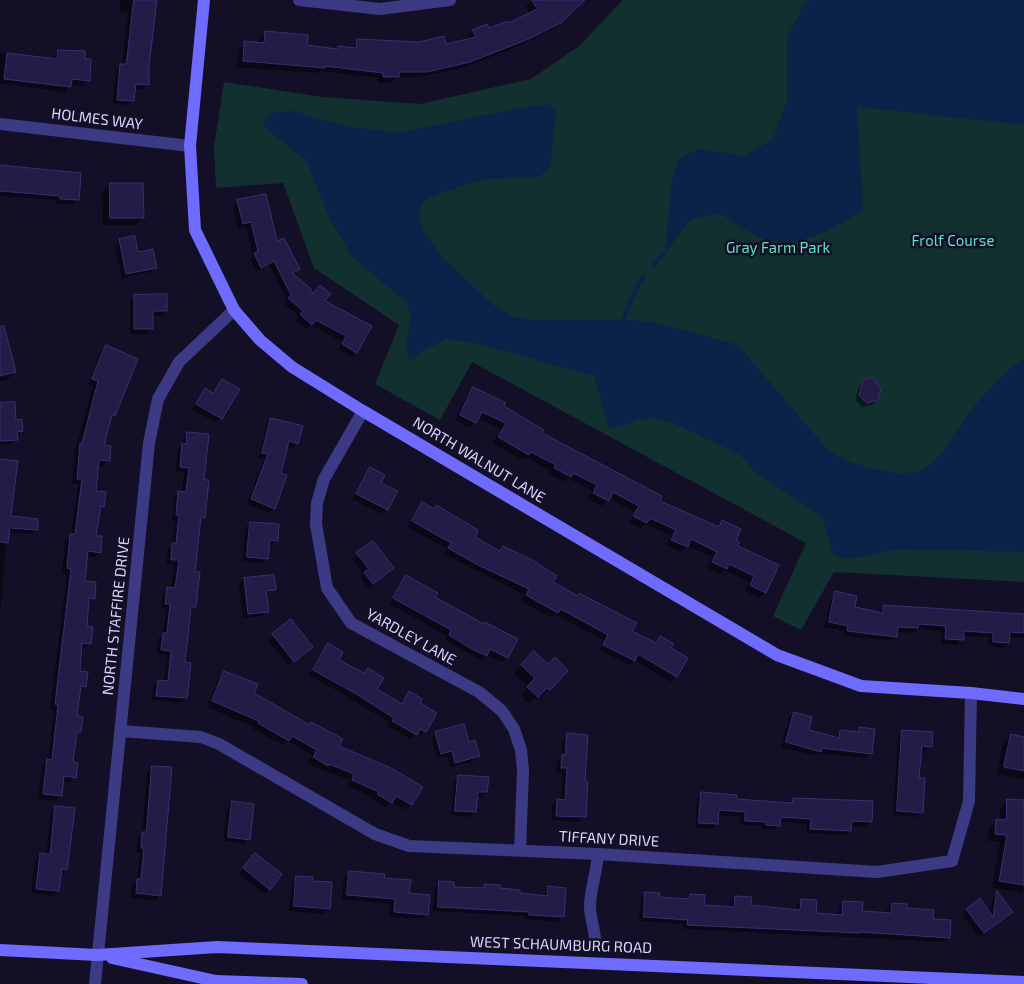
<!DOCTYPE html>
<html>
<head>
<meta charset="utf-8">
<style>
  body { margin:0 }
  canvas { display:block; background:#130f26 }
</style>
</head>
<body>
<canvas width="1024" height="984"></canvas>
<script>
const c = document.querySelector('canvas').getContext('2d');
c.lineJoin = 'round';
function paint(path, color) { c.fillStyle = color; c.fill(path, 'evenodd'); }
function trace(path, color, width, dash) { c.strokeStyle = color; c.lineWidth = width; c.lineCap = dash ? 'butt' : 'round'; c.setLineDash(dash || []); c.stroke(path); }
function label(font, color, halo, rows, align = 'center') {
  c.font = font + ' "Exo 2",sans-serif'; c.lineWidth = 5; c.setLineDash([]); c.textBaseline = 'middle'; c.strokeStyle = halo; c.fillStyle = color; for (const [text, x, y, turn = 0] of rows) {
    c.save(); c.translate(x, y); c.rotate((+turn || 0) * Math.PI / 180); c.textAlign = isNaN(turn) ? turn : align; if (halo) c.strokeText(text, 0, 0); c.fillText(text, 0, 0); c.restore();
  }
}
paint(new Path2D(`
  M623 0H1024V582L834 572 801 630 773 616 806 543 472 362 440 420 375 384 399 325 314 268 283 183 216 188 214 147 224 82 323 97 420 104 531 79 579 46Z`), '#12302f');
paint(new Path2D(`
  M809 0H1024V125L857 107 863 210C833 228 802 250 765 239 750 235 734 222 721 214L691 219 665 253 672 180 679 159 699 149 745 156 773 139 787 101V37L803 6Z
  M548 104 556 111 550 169 538 177 490 179 470 183 435 195 424 201 419 212 421 228 441 256 493 305 513 317 534 320H631L657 323 738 345 828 450C846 461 862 467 884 471 898 473 908 475 921 470 938 462 944 448 954 434 971 409 998 374 1024 359V552L900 549 855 558H844L833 554 823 519 817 513 754 471 741 456 733 451 668 421 651 418 637 420 630 424 609 429 594 376 479 344 446 339 409 359 406 349 411 314 404 300 352 257 331 221 306 161 262 125 271 113 293 111 344 126 399 133 514 109Z`), '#0c2248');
paint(new Path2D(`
  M120 0H156L148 66V85L143 90 134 89 133 100 128 105 113 104 116 70 122 65 128 13 119 12Z
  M532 0H584L554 28 524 44 462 68 420 77H397L392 82 378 83V78L320 71 318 73 237 67 239 49 245 43 259 44 260 38 266 32 306 46 336 50 338 47 351 49 357 41 445 45 468 40 467 37 473 31 508 25 530 14 526 6Z
  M58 51 88 80 83 86 70 85 65 92 0 83V53L52 60Z
  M0 166 77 200 72 205 56 203V200L0 196Z
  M110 184 143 218 136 225H103L102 192Z
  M238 202 298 268 292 274 312 295 370 327 352 357 338 349 342 342 311 325 307 329 296 320 299 316 284 304 287 300 269 265 256 272 250 259 253 256 246 226 238 228 233 206Z
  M120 241 137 253 156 267 151 272 122 278 115 245Z
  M134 296 166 311 161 316H152V329L147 334H130V301Z
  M0 346 15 372 7 380 0 381Z
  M106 347 114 415 109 420 103 446 108 461 103 466 97 465 95 492 103 506 99 510 95 537 100 552 95 557H86L84 582 93 598 88 604 86 627 90 643 85 648H81L78 672 85 686 80 691 76 717 79 732 75 736 72 763 75 777 70 782 62 781 61 796 55 801 38 799 42 766 48 760 54 710 50 709 67 574 62 573 65 540 71 534 78 484H72L75 450 93 386 88 384 101 352Z
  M222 380 221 418 216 423 192 409 205 390 212 394Z
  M864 382 877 400 872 405 862 407 855 400 859 387Z
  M474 388 541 434 658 501 717 528 722 522 736 547 777 566 765 592 759 598 745 591 749 582 724 570 720 574 707 568 712 557 687 546 681 552 666 545 671 536 645 524 640 528 629 522 634 512 609 498 602 506 588 499 592 491 568 478 564 482 549 474 551 471 525 457 522 460 493 443 501 429 477 418 470 428 455 420 468 394Z
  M0 404 21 431 12 444 0 445Z
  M272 420 297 443 292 448 286 446 274 508 269 513 247 504 264 459 258 458 267 425Z
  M188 433 202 481 204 517 199 523 193 573 195 607 189 612 184 663 186 698 181 703 152 700 153 686 158 682H164L167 655 157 654 158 639 163 634 166 609 161 608 163 594 168 589H171L174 565 166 564 168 549 172 544 175 520H172L174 497 179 492 182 493 184 472 175 471 178 450Z
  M0 460 10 518 36 529 31 534 7 532 0 617Z
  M370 469 387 509 382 514 352 499Z
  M422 504 433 510 436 507 473 538 499 552 503 548 551 583 631 631 655 643 660 638 676 676 671 682 634 660 629 665 599 650 604 640 555 614 552 618 521 601 525 595 444 554 447 549 407 527Z
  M250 523 277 540 272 545H268L267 558 262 563 242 561 245 528Z
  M357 554 392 568 368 588 360 578 364 574 352 559Z
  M273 576 275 589 265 594 267 611 262 616 243 618 239 584 244 579Z
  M407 576 433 598 507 657 502 662 486 655 481 660 445 640 447 636 389 604Z
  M835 593 853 608 879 614 884 606 1024 615V638L1008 637V643L1003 648 988 646 989 637 963 636 957 645 941 644 942 631 917 629 912 633 896 632V636L891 641 843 636 844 631 824 627 831 598Z
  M291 621 306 652 288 666 268 640Z
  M327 647 338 660 376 690 401 705 410 693 418 704 425 731 420 736 416 734 411 739 388 726 390 723 348 697 309 675Z
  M534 652 548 666 566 671 541 697 539 695 529 704 520 695 528 687 514 674Z
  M225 672 253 694 309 726 312 723 337 746 411 805 406 810 391 802 385 808 373 800 374 798 347 786 350 780 321 770 308 763 312 755 287 741 283 745 253 729 254 727 207 707 219 678Z
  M794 713 807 731 835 738 840 731 855 733 860 729 871 753 866 758 818 753 815 756 781 747 789 718Z
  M903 731 931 746 926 751H920L918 779 922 812 917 817 893 815 898 736Z
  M436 733 469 744 478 756 473 761 450 767 447 755 437 758 431 738Z
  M567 735 584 783V817L579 822 551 820 552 805 557 800 561 801 563 773H556L557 761 561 757 562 740Z
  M1011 736 1024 738V779L997 774 1003 743Z
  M152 767 160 896 155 901 131 898 132 885 137 880 140 853 136 852 138 838 142 833 147 772Z
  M459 776 486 792 481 797 476 796 475 812 470 817 451 815 454 781Z
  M702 794 735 800 789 804 793 799 870 822 865 827 850 826V830L845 835 806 833 807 824 779 822 774 830 762 829V826L740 825 741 817 717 815V824L712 829 695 828 697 799Z
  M1008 800 1024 801 1023 893 992 888 1000 842 988 841 989 828 999 821 1000 808Z
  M232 803 249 839 244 844 223 841 227 808Z
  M56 807 66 869 61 874 58 891 53 896 31 893 35 859 40 854 46 855 51 812Z
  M251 859 269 889 264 894 239 874Z
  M349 872 383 879 408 894 427 914 422 919 389 916 390 904 342 899 344 877Z
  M297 877 311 882 330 884 328 909 323 914 289 911 292 882Z
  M440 882 453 888 480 889 485 885 519 895 543 896 548 888 564 889 562 917 557 922 524 919V916L433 911 435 887Z
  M646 893 658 898 685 900 690 895 703 906 730 908 731 902 735 897 750 906 796 910 797 905 802 900 814 914 838 916 839 907 844 902 861 912 887 914V909L892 904 932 920 949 938 944 942 683 929V924L639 921 641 898Z
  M997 893 1011 912 979 937 964 917V913L969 908 990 914 993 897Z`), '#0007');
trace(new Path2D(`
  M654 265 664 253
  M622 321 639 284 644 277`), '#0c2248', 4.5);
const building = new Path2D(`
  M134 0H157L149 66V85L136 84 134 101 117 100 120 64H126Z
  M532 0H585L562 22 531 38 470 62 427 72H399V77H383V73L325 66V68L243 61 244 41 264 43 265 31 308 35 307 45 337 49 338 46 356 48 357 39 419 42 444 36 446 44 476 37 472 30 487 24 489 28 508 21 509 23 537 9Z
  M58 50 85 51V59H91L90 81 72 79 71 87 4 79 7 53 57 59Z
  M0 165 81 173 79 200 60 199V196L0 191Z
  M110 183H143L144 218H110Z
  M266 194 277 241 284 238 300 269 292 273 310 288 313 294 320 285 331 294 325 301 372 326 357 353 342 344 346 336 316 320 312 325 300 314 303 311 288 298 291 295 274 261 261 268 254 253 258 251 251 222 243 224 237 200Z
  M135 236 138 252 153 249 157 268 126 274 119 239Z
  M167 294V311H153V329H134V295Z
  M4 326 16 372 0 376V327Z
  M106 345 138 359 115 416 112 415 104 445 111 446 110 461 99 460 96 491 106 492 104 507 101 506 96 536H102L101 553 88 551 85 581 96 582 95 599 89 598 87 626 93 627 91 644 82 643 80 671 88 672 86 687 81 686 77 716 83 717 81 732H77L73 762 78 763 76 778 64 776 62 796 43 794 47 759 52 760 58 705 55 704 71 569 67 568 70 534H75L82 479H77L80 443H82L98 381 92 379Z
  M872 377 881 389 878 400 867 403 859 395 863 381Z
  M222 379 240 389 222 419 196 404 205 388 213 393Z
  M473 387 506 403 504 406 544 430 542 433 662 496 660 501 719 527 722 520 741 529 736 540 739 542 738 546 779 565 766 593 750 585 754 576 729 564 727 569 712 562 717 552 691 539 688 547 671 540 676 530 650 518 647 523 633 516 639 506 613 492 609 501 593 493 597 485 573 473 571 477 554 468 556 465 531 452 529 455 498 437 506 423 482 412 476 423 460 415Z
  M15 402 16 420 22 419 23 431 17 432 18 440 0 441V403Z
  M271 418 303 426 298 444 289 441 281 473 287 475 275 509 251 499 268 454 262 453Z
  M187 432 209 434 204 480H209L205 518 201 517 195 572H200L196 607H191L185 662 191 663 187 698 156 696 158 680 168 681 171 651 161 650 163 633H167L170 604H165L167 587 175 588 179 560H171L172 543H176L179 515H176L178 491 186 492 189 468 180 467 182 443 186 444Z
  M0 459 18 461 11 516 38 519V530L10 528 8 543 0 542Z
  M370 467 385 475 381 483 398 491 388 510 356 494Z
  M422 502 434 509 436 505 478 530 475 537 500 551 503 546 534 561 557 576 553 582 578 596 579 593 637 623 632 631 656 643 660 636 674 644 671 648 688 658 677 677 638 654 635 661 603 645 608 635 561 609 558 613 526 595 529 589 480 566 448 548 451 543 412 521Z
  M250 522 279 524 278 541 270 540 268 559 247 557Z
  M373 541 394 568 373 584 364 572 369 569 356 553Z
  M274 575 276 590 266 591 269 612 248 614 244 578Z
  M406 575 438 593 435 597 484 624 485 622 518 639 508 658 490 649 487 656 472 649 449 635 451 630 393 598Z
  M835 591 857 596 855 607 883 613V605L1024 614V633L1010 632 1009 643 993 642V633L964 631V640L945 639 946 626 919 624 918 628 898 627 897 637 847 631 848 626 829 622Z
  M291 619 313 647 294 662 272 634Z
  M328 643 343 652 339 660 364 673 368 668 384 678 377 689 402 704 409 691 422 699 420 703 437 713 426 732 420 729 417 735 392 721 394 718 353 692 313 670Z
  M534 651 548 664 555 657 568 671 550 690 547 688 538 697 527 687 535 678 521 665Z
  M224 671 258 684 254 693 310 725 311 722 343 739 339 746 391 768 423 787 412 805 396 796 392 803 377 794 379 792 352 780 354 774 329 764 328 766 313 757 317 750 292 736 289 741 258 723 259 721 212 701Z
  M794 712 812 717 809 730 839 738 840 730 859 732V727L875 729 872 754 822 748 821 752 786 742Z
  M464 724 469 742 475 740 480 756 455 763 452 751 441 754 435 732Z
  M902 730 933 732 932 747 922 746 919 778H925L923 813 897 811Z
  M567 733 588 735 585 781 588 782 586 817 556 816 557 799 565 800 567 768H561L562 754 565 755Z
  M1011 734 1024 737V771L1004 767Z
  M152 766 172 767 161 896 136 893 137 879H141L144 848H141L142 832H146Z
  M458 775 489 777 487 792H478L476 812 455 811Z
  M701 792 737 795V799L792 803 793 798 873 801 872 822 852 821 851 831 810 829 811 819 781 817 780 826 766 825V822L745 821V812L719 810 718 824 699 823Z
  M1007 799 1024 800V885L999 881 1007 835 995 834 996 819 1006 820Z
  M232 801 254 804 250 840 228 837Z
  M55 806 75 808 67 870 62 869 59 891 36 889 40 853 50 854Z
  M255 853 282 874 270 890 243 868Z
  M349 871 385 874 384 878 411 880 409 893 430 895 428 915 394 912 395 899 347 895Z
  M296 876 313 877 312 881 332 882 330 909 294 906Z
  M439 881 454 882V887L484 888V884L500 885V888L520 890V893L547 896 548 886 566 888 564 917 529 915V912L438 907Z
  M997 891 1013 912 984 933 966 909 980 898 993 917Z
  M645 892 660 893 659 897 689 899 690 894 705 895 704 905 734 907 735 896 752 897 751 905 800 910 801 899 817 900 816 913 842 915 843 901 863 902 862 911 891 913 892 903 907 904V908L934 910 933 919 951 920 950 938 860 932V933L687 925 688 920 644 917Z`);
paint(building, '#241b47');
trace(building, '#3b2d73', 1);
trace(new Path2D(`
  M299 0 380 9 450 0
  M0 124 190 146
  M363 411 324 479 317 503 316 524 327 588 351 623 479 692 502 711 514 729 521 750 523 771 520 850
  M121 731 201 737 219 744 375 834 409 846 598 854 877 872 952 861 969 801 971 693
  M595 945C596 931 590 920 590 906 590 892 597 870 598 854
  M95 984 149 443 158 399 179 362 234 310`), '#3d3a85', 12);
trace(new Path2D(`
  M204 0 190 146 195 230 234 310 260 340 292 367 363 411 777 655 861 686 971 693 1024 699
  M0 950 97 955 217 947 1024 982
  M112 958 216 981 302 984`), '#6f6bff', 12);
label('15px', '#d9d4ff', '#130f26', [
  ["HOLMES WAY",97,119,7],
  ["NORTH WALNUT LANE",479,460,31],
  ["NORTH STAFFIRE DRIVE",116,616,-84],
  ["YARDLEY LANE",411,637,29],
  ["TIFFANY DRIVE",609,839,3],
  ["WEST SCHAUMBURG ROAD",561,945,2]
]);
label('15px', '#5fe0c0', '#130f26', [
  ["Frolf Course",953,241],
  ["Gray Farm Park",778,248]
]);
</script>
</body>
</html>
